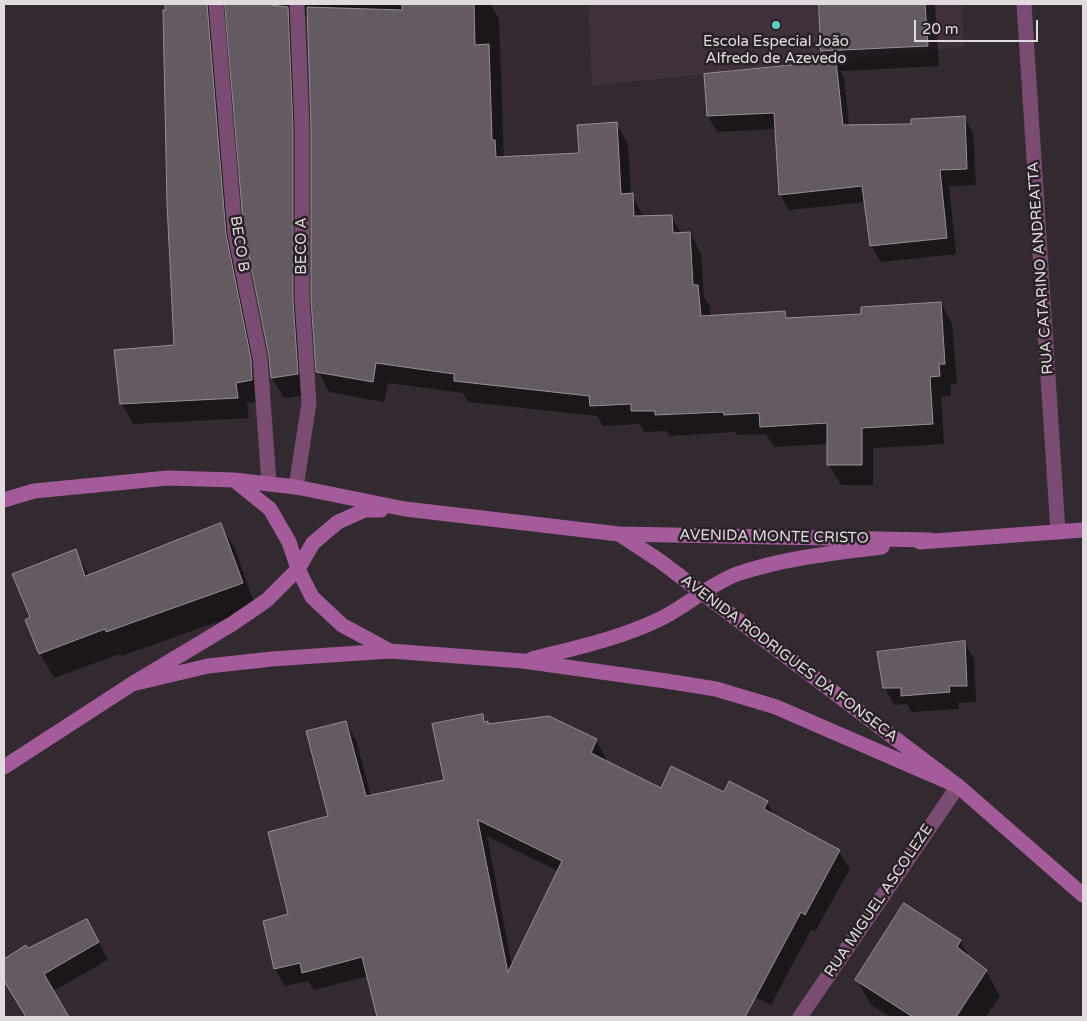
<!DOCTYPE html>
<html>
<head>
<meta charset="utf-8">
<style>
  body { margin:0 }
  #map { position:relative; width:1087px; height:1021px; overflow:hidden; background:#332a31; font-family:"Varela Round",sans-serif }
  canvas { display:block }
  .frame { position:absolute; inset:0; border:5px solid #e0dade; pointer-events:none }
  .scale { position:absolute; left:914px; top:20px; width:124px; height:22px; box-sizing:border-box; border:2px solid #e0dade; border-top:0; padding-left:6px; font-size:15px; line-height:18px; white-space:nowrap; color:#e0dade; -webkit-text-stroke:4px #292127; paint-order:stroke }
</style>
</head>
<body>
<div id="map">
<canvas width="1087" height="1021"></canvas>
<div class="frame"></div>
<div class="scale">20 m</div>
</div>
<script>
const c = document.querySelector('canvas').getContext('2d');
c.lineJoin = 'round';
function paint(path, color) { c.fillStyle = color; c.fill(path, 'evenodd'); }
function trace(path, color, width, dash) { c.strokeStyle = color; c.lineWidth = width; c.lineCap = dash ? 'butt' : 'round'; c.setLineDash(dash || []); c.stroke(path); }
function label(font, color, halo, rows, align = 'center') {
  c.font = font + ' "Varela Round",sans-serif'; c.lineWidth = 5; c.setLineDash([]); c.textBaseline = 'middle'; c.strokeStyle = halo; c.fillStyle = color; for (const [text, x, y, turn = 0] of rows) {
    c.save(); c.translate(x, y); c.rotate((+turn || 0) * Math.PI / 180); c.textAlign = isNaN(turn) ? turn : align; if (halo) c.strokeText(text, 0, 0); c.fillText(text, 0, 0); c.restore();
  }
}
paint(new Path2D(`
  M588 4H962L964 47 592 86Z`), '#3f313c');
paint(new Path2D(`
  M164 4H490L499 19 504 158 580 154 616 123 628 144 631 195 644 217 671 216 681 233H690L701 254 704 297 710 307V316L785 312 789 319 863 315 941 303 952 324 957 384H951V396L941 397 944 444 873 448V485H841L829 465 828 444 774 447 766 434 737 435 735 432 669 436 666 431 644 432 640 424 603 426 597 416 468 402 463 393 388 383 384 402 329 392 318 371 313 128 308 16 303 17 309 395 284 398 272 377 228 16 222 17 237 255 263 401 247 403 249 418 133 424 121 403 176 346 169 203Z
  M821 4H935L939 66 840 71 844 78 849 126H913L964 117 973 133 976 185 949 186 956 254 881 262 871 246 865 202 789 210 780 195 776 129 717 132 708 116 829 63 822 51Z
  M220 525 235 549 256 608 122 656 120 654 54 678 40 654 32 618 75 551 89 576Z
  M964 642 974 659 976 702 958 703 959 709 912 712 907 704 894 705 885 688 878 653Z
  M482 715 489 725 596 740 606 758 605 762 661 790 724 794 767 802 775 817 839 851 850 869 815 932 811 930 771 1005 734 987 729 1017H378L368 976 314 990 308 981 285 986 275 969 289 915 330 817 346 722 356 740 371 796 445 780ZM487 836 558 871 512 965Z
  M904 905 960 941 971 959 986 971 1000 996 986 1017H891L871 1005 857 980Z
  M96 937 108 960 53 991 68 1017H27L4 980V960L26 947 28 950Z`), '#0007');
const building = new Path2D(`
  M165 4H207L226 234 251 359 252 380 236 383 238 398 120 404 114 350 174 345 167 203 163 10H165Z
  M225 4H272V5L288 7 293 128V300L298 374 271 378 269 356 244 232Z
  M402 4H474L475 45 489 44 492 140H495L496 157 579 153 577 125 617 122 621 194 633 193 634 216 672 215 673 233 690 232 693 285H698L701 316 785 311 786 318 861 314V307L941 302 945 364H939L940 376 930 377 933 424 862 428V465H827V423L760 427 759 413 724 415 723 412 655 415V411H631V404L590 406 589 396 454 381V374L376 363 373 382 316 372 311 299V128L307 7 402 10Z
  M819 4H925L928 46 821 51Z
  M836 61 843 125 911 124V119L965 116 967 169 940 170 947 238 870 246 862 186 779 195 774 113 707 116 704 74Z
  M221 523 243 583 106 632 105 629 39 654 25 620 30 617 12 574 76 549 85 576Z
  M965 641 967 686H949L950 692 901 696V688H883L877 652Z
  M483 714 484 722 488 721V724L549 716 597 739 591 753 661 788 671 766 724 792 729 781 768 801 764 809 840 850 805 915 801 912 745 1017H377L362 957 302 973 300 963 274 969 263 921 288 914 268 832 328 816 306 731 346 721 366 796 444 780 432 724ZM478 820 562 861 508 972Z
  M904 903 961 940 957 947 987 970 956 1017H913L855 980Z
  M87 919 99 942 44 974 69 1017H26L4 981V959L26 945 28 948Z`);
paint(building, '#645a62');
trace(building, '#988d96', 1);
trace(new Path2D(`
  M216 4 235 233 260 358 269 483
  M296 487 309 403 302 299V128L297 4`), '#7a4c72', 15);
trace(new Path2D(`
  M1024 4 1058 532
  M800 1017 958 786`), '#7a4c72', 15);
trace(new Path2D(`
  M234 480 270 509 289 542 298 569 312 597 342 625 390 651
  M4 500 34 491 168 478 234 480 296 487 405 509 619 534 930 540
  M619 534 660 561 958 786 1083 895
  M920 542 1083 530
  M532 659C574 648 618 639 658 620 686 607 708 585 737 574 784 558 833 553 882 547
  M132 684 208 666 272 659 315 656 390 651 523 661 666 681 716 689 776 707 958 786
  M4 767 132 684 232 624 267 600 298 569 313 543 338 522 365 510H381`), '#a45b99', 15);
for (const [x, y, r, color] of [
  [776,25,5,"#59cebe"]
]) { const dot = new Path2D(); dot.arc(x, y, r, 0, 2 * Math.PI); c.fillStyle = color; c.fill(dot); trace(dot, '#292127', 2); }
label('15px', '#e0dade', '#292127', [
  ["Escola Especial João",776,42],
  ["Alfredo de Azevedo",776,59]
]);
label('15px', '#e0dade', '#292127', [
  ["BECO B",239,244,81],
  ["BECO A",302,246,-90],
  ["RUA CATARINO ANDREATTA",1041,268,-94],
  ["AVENIDA MONTE CRISTO",774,537,1],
  ["AVENIDA RODRIGUES DA FONSECA",789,659,37],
  ["RUA MIGUEL ASCOLEZE",879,901,-56]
]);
</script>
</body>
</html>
